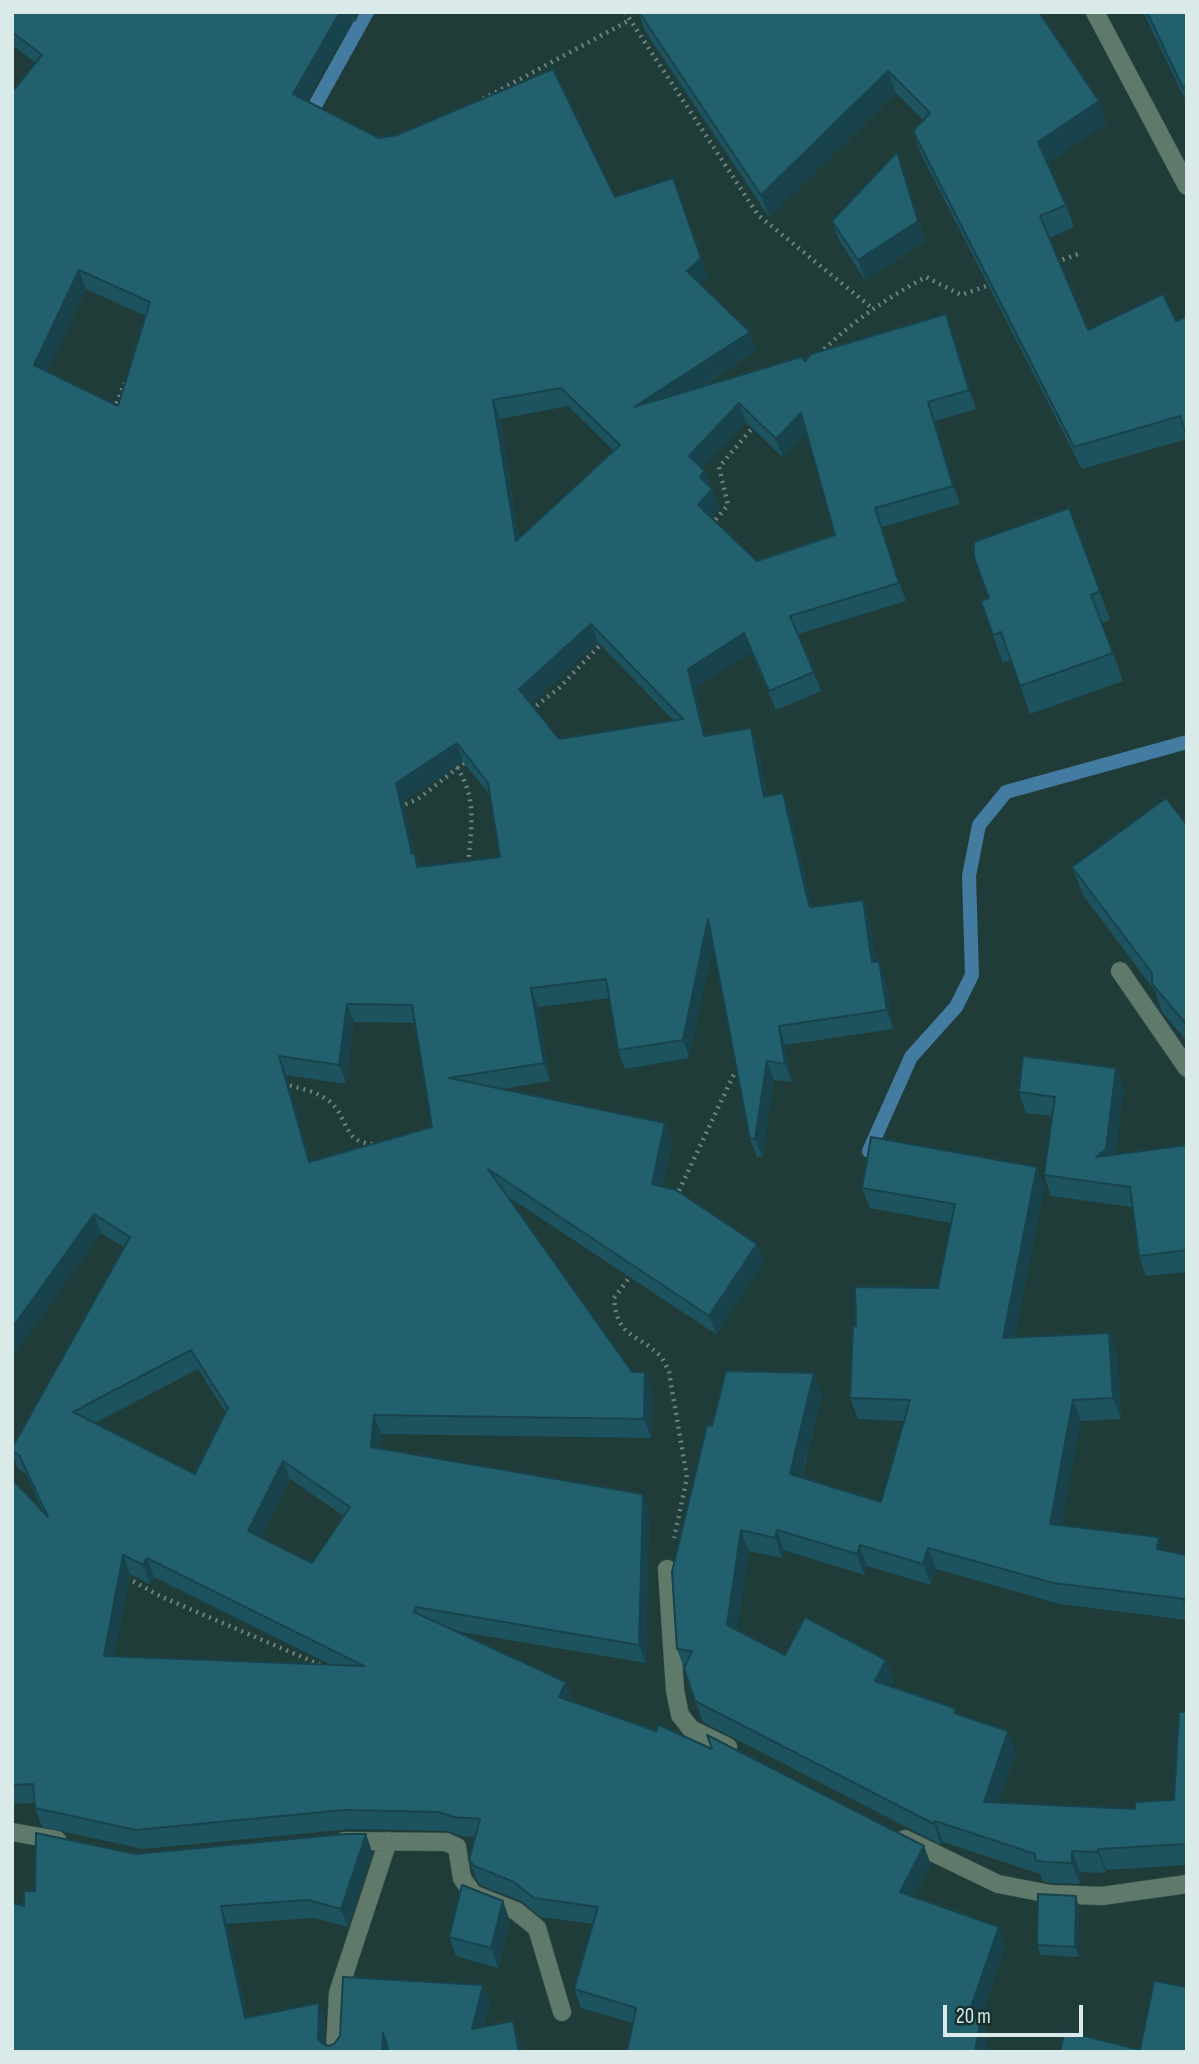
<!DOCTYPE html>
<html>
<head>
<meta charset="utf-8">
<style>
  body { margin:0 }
  #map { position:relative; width:1199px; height:2064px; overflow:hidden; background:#203c39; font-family:"Sofia Sans Condensed",sans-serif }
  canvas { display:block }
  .frame { position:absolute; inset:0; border:14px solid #daeae8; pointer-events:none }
  .scale { position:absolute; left:943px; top:2005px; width:140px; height:32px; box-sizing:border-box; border:4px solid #daeae8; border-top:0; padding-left:9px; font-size:21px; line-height:24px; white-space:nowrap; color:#daeae8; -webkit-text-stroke:5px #15312f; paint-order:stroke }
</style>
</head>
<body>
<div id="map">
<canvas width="1199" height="2064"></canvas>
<div class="frame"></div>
<div class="scale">20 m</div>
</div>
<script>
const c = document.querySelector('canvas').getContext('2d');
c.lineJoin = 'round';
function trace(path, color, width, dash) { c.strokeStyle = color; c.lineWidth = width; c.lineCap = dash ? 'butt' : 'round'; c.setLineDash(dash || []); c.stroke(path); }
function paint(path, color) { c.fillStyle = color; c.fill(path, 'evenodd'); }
trace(new Path2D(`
  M307 120 367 12
  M869 1151 911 1057 956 1007 972 975 969 876 979 825 1006 792 1187 742`), '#447ba0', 14);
const minor = new Path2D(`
  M1095 12 1187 186
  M1120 971 1187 1068
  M667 1569 675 1690 680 1715 691 1729 728 1747
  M12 1832 57 1840
  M905 1839 998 1884 1050 1894 1102 1896 1187 1884
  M344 1841 446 1842 457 1847 462 1878 473 1894 516 1911 537 1928 562 2012
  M335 2052 338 1993 388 1841`);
trace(minor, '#3e5855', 19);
trace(new Path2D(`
  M625 12 758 215 872 308
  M483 99 630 20
  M1056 262 1081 253
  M819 354C853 321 885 299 926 277L961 295 992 284
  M114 410 125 383
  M711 525 728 505 719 467 755 425
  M531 710 559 688 603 642
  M457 767C478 801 471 829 468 866
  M399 807 418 799 469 759
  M283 1084C299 1088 316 1091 329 1101 351 1119 341 1145 378 1144
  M676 1197 734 1074
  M632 1274 614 1298C617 1340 638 1332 661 1357 664 1361 667 1367 669 1372L687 1478 674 1538
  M127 1578 162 1597 323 1666`), '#6b8280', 4.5, [2, 5]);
trace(minor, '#5f796b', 18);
paint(new Path2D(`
  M12 12H360L355 22 353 21 306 101 379 138 615 197 708 277 700 284 750 332 756 351 700 388 805 361 953 333 976 409 935 421 960 504 882 527 906 601 798 634 821 691 776 710 751 652 694 688 706 736 751 728 757 746 767 796 783 793 790 811 812 907 863 900 869 919 876 961 886 980 893 1029 785 1045 792 1082 774 1080 762 1157H757L750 1139 713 946 689 1058 625 1069 618 1050 609 998 538 1007 550 1081 502 1089 665 1123 672 1142 662 1187 757 1244 764 1262 716 1334 507 1196 632 1372H645L652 1391 651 1438 381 1434 379 1449 643 1494 649 1513 646 1663 456 1631 566 1682 572 1702 924 1846 931 1865 914 1897 1005 1946 981 2017 988 2036 985 2052H627L633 2023 581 2008 574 1989 593 1924 541 1917 521 1901 480 1885 476 1878 469 1860 475 1837 461 1836 446 1831 351 1829 143 1849 42 1827 35 1808V1803L12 1804V1479L44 1514 26 1474 18 1469 12 1454V1448L124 1247 101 1233 12 1357 36 63 12 45ZM86 289 146 316 118 406 47 371ZM568 406 614 451 519 538 500 419ZM746 422 783 458 807 433 835 535 757 561 711 517 719 508 705 471 702 468ZM598 642 673 720 559 739 531 703ZM463 762 490 795 500 857 420 867 414 854 403 801ZM354 1022 415 1023 432 1127 310 1161 286 1075 346 1084ZM198 1369 226 1413 195 1474 95 1423ZM290 1479 344 1516 312 1563 261 1537ZM130 1574 150 1584 154 1577 331 1665 114 1656Z
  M638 12H1039L1107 123 1048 163 1066 205 1074 227 1050 238 1088 330 1176 321 1187 316V439L1082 469 921 154 913 131 923 120 896 93 769 217 645 31Z
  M1143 12H1187V103Z
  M897 152 904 171 925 241 865 280 839 240 832 221Z
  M1069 508 1110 620 1102 623 1123 681 1030 714 1011 660 1003 663 993 635Z
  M1187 825V1041L1162 1012 1155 991 1083 895 1072 867Z
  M1116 1068 1124 1089 1115 1154 1187 1145V1272L1146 1276 1139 1256 1132 1207 1051 1196 1044 1175 1052 1116 1026 1113 1019 1092Z
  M1037 1167 1044 1188 1015 1337 1109 1333 1117 1354 1121 1419 1081 1421 1061 1525 1187 1555V1620L1060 1604 936 1569 931 1585 867 1566 864 1575 784 1550 782 1558 749 1551 737 1630 785 1655 886 1660 894 1681 891 1686 955 1708 957 1714 1016 1752 998 1803 1135 1809 1174 1800 1187 1712V1865L1106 1870V1873L1080 1872V1884L1051 1883 1043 1881 1040 1874 943 1842 941 1845 703 1722 677 1649 712 1426 822 1394 802 1478 881 1502 904 1421 858 1419 850 1398 856 1326 938 1288 951 1223 870 1208 862 1188Z
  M366 1834 372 1852 348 1927 314 1918 227 1924 248 2018 319 2003 325 2021V2045L329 2046 483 1985 490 2003 483 2027 519 2039 522 2052H12L24 1906 35 1891 136 1854Z
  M1079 1907V1957L1041 1955 1037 1945Z
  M510 1921 498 1968 456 1956 449 1937Z`), '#1d535e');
paint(new Path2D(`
  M340 12H350L353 21 299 113 293 94Z
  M351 12H360L355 22Z
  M888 71 896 93 769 217 761 195Z
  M1099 101 1107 123 1046 164 1038 142Z
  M897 152 904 171 925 241 865 280 858 260Z
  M680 196 708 277 694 290 687 271Z
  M79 270 86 289 41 384 34 365Z
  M946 314 953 333 976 409 969 390Z
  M750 332 756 351 640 426 634 407Z
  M493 400 500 419 522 560 516 541Z
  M928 402 935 421 960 504 953 486Z
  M739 403 746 422 696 475 689 456Z
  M801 413 808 432 783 458 776 439Z
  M705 471 719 508 705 524 698 505 700 477Z
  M875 508 882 527 906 601 899 583Z
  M591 624 598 642 526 708 519 689Z
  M744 633 751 652 694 688 711 755 704 736 688 669Z
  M751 728 757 746 770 815 764 797Z
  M457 743 463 762 403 801 415 858V854L422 872 419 873 412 854 396 783Z
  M783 793 790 811 816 924 809 905Z
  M863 900 869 919 879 981 872 962Z
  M708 919 715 938 689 1058 683 1040Z
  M879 961 886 980 893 1029 887 1010Z
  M531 988 538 1007 550 1081 544 1063Z
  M347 1004 354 1022 346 1084 339 1065Z
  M779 1026 785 1045 792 1082 785 1064Z
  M279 1056 286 1075 316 1181 309 1162Z
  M767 1061 774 1080 762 1157 755 1139Z
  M1116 1068 1124 1089 1113 1170 1096 1157Z
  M665 1123 672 1142 658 1203 652 1184Z
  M1037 1167 1044 1188 1011 1359 1003 1338Z
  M94 1214 101 1233 12 1357V1328Z
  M757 1244 764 1262 716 1334 709 1316Z
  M1109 1333 1117 1354 1121 1419 1113 1398Z
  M645 1372 652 1391 651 1438 644 1419Z
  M814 1373 822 1394 797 1495 790 1474Z
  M1073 1400 1081 1421 1058 1545 1050 1524Z
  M374 1415 381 1434 378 1466 371 1447Z
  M283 1461 290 1479 255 1549 248 1531Z
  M643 1494 649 1513 646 1663 639 1645Z
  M741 1530 749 1551 735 1646 727 1625Z
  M777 1530 784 1550 782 1558 775 1538Z
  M1159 1537 1166 1558 1157 1549Z
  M860 1545 867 1566 864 1575 857 1554Z
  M928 1548 936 1569 931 1585 923 1564Z
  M123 1555 130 1574 111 1675 104 1656Z
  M147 1558 154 1577 150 1584 143 1565Z
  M886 1660 894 1681 883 1701 875 1681Z
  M566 1682 573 1701 566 1716 559 1697Z
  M1008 1731 1016 1752 991 1823 984 1802Z
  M935 1821 943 1842 941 1845 934 1824Z
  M366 1834 372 1852 348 1927 341 1909Z
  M924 1846 931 1865 907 1911 900 1892Z
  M1098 1849 1106 1870V1873L1098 1852Z
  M1072 1851 1080 1872V1884L1072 1863Z
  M1076 1896 1079 1907V1957L1075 1947Z
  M503 1901 510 1921 498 1968 491 1948Z
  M221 1906 227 1924 252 2036 245 2018Z
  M999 1927 1005 1946 975 2034 968 2015Z
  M483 1985 490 2003 478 2046 472 2029Z
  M319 2003 325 2021V2052L318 2039Z
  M981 2017 988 2036 985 2052H975Z
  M513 2021 519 2039 522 2052H519Z
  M383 2033 389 2052H382Z`), '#18434c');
const building = new Path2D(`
  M12 12H340L293 94 379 138 397 135 553 69 615 197 673 178 701 258 687 271 750 332 634 407 801 357 805 361 811 354 946 314 969 390 928 402 953 486 875 508 899 583 790 616 814 672 769 691 744 633 688 669 704 736 751 728 764 797 783 793 809 905 811 907 863 900 872 962 879 961 887 1010 779 1026 785 1064 767 1061 755 1139H750L708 919 683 1040 618 1050 606 979 531 988 544 1063 449 1078 665 1123 652 1184 676 1190 757 1244 709 1316 488 1169 632 1372H645L644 1419 374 1415 371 1447 643 1494 639 1645 416 1607 414 1612 566 1682 559 1697 656 1731 659 1725 712 1749 707 1735 924 1846 900 1892 999 1927 968 2015 981 2017 975 2052H627L636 2008 574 1989 598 1907 534 1898 514 1882 474 1866 469 1860 480 1819 454 1817 439 1812 344 1810 136 1830 35 1808 33 1784 12 1785V1479L48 1517 19 1455 12 1451V1448L130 1237 94 1214 12 1328V92L42 55 12 32ZM79 270 150 302 118 406 34 365ZM561 388 620 445 516 541 493 400ZM739 403 776 439 801 413 835 535 757 561 698 505 712 489 700 477 705 471 689 456ZM591 624 683 719 559 739 519 689ZM457 743 488 783 500 857 417 867 415 854H412L396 783ZM347 1004 412 1005 432 1127 309 1162 279 1056 339 1065ZM191 1350 228 1408 195 1474 73 1412ZM283 1461 350 1507 312 1563 248 1531ZM123 1555 143 1565 147 1558 364 1666 104 1656Z
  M639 12H1039L1099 101 1038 142 1066 205 1040 216 1088 330 1163 294 1176 321 1187 316V437L1180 416 1074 447 913 131 930 113 888 71 761 195Z
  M1147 12H1187V86L1183 88Z
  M897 152 918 221 858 260 832 221Z
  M1069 508 1100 591 1091 595 1113 653 1020 686 1001 632 993 635 981 601 989 598 974 557V542Z
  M1166 798 1187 825V1025L1152 984V973L1072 867Z
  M1023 1056 1116 1068 1106 1149 1096 1157 1187 1145V1250L1139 1256 1130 1187 1044 1175 1055 1097 1019 1092Z
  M871 1137 1037 1167 1003 1338 1109 1333 1113 1398 1073 1400 1050 1524 1159 1537 1157 1549 1187 1555V1604L1184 1603 1185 1599 1053 1583 928 1548 923 1564 860 1545 857 1554 777 1530 775 1538 741 1530 727 1625 785 1655 805 1617 886 1660 875 1681 955 1708 954 1713 1008 1731 984 1802 1135 1809V1802L1174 1800 1179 1712H1187V1844L1098 1849V1852L1072 1851V1863L1044 1862 1035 1860V1854L935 1821 934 1824 695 1701 684 1668 692 1651 677 1649 672 1572 707 1425 712 1426 726 1371 814 1373 790 1474 881 1502 910 1400 850 1398 853 1326H856L855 1287 938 1288 955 1204 862 1188Z
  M36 1833 136 1854 345 1834H366L341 1909 308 1900 221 1906 245 2018 319 2003 318 2039 323 2044 329 2046 334 2044 340 2036 343 1977 483 1985 472 2029 513 2021 519 2052H389L383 2033 382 2052H12V1903L24 1906V1891H35Z
  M462 1885 503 1901 491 1948 449 1937Z
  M1038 1894 1076 1896 1075 1947 1037 1945Z
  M1154 1981 1187 1987V2052H1060L1065 2031 1140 2050Z`);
paint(building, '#22606d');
trace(building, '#18434c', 2);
</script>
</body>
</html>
